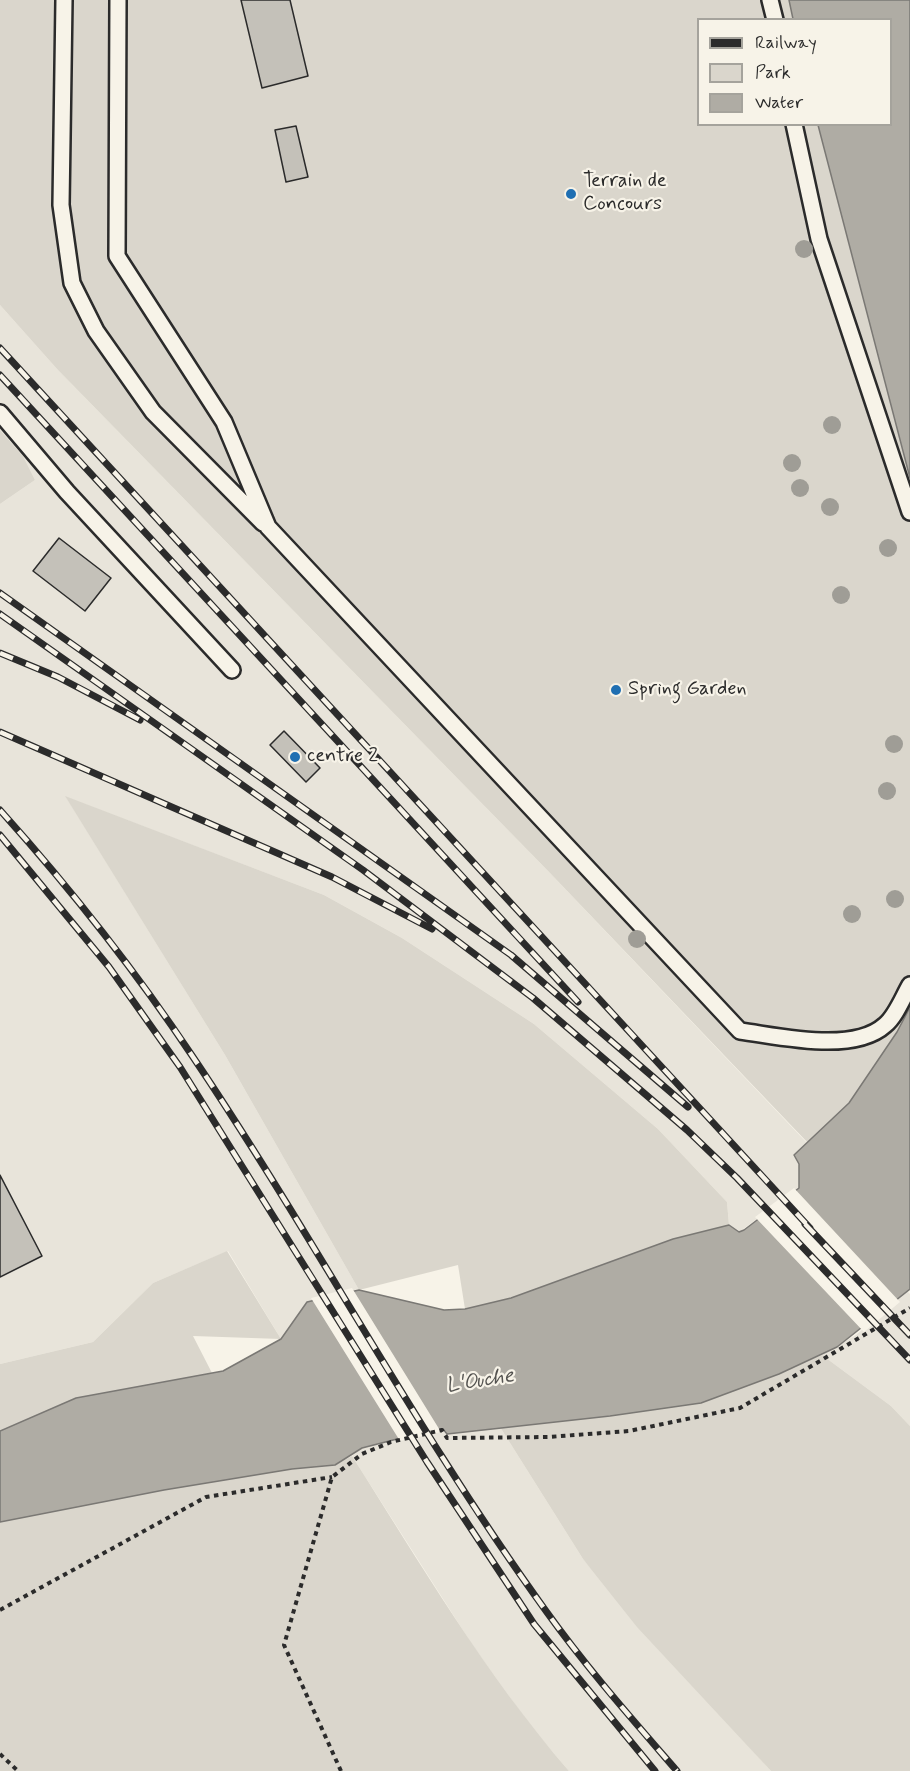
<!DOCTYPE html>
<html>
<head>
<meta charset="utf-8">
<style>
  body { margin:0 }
  #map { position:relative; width:910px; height:1771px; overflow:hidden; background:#f7f3e8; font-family:Mynerve,sans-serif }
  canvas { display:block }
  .legend { position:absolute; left:697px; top:18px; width:195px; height:108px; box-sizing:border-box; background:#f7f3e8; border:2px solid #a5a39c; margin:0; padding:8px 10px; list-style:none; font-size:18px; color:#2b2b2b }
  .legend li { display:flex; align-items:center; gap:12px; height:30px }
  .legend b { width:30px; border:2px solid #a5a39c }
</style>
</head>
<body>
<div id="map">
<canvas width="910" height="1771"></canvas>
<ul class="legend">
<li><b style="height:8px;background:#2b2b2b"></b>Railway</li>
<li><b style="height:16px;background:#dad6cc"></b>Park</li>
<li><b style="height:16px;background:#afaca4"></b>Water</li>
</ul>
</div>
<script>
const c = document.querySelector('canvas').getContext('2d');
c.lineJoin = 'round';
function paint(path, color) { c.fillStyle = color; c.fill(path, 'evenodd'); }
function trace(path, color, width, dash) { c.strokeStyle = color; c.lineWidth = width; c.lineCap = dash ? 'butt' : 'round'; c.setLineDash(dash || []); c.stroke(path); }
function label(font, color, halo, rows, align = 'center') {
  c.font = font + ' Mynerve,sans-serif'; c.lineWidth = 4.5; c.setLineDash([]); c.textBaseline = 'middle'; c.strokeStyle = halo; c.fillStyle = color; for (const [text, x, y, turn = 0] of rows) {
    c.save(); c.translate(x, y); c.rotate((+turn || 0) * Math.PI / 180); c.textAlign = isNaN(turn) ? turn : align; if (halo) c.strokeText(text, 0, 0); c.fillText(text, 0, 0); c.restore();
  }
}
paint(new Path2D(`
  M0 305 57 369 549 872 807 1143 794 1155 799 1164V1188L739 1232 729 1225 727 1202 658 1129 534 1024 402 938 324 895 66 797 225 1055 359 1290 307 1302 281 1339 228 1251 153 1283 93 1342 0 1364V504L35 480 23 456 0 430Z
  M907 1291 910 1294V1426L891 1406 822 1355 856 1335Z
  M500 1427 583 1559 771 1771H569L532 1728 473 1646 352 1456 362 1448 436 1429 443 1428 447 1434Z`), '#e8e4da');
paint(new Path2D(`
  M0 0H791L796 19 698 20V124L821 125 910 478V1007L897 1032 849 1103 808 1143 549 872 57 369 0 305Z
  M0 430 23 456 35 480 0 504Z
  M65 796 324 895 402 938 534 1024 658 1129 727 1202 729 1225 673 1239 511 1298 465 1309 458 1265 359 1290 225 1055Z
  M227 1251 281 1339 193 1336 212 1373 76 1398 0 1431V1364L93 1342 153 1283Z
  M822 1355 891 1406 910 1426V1771H771L637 1627 583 1559 500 1427 610 1416 701 1403Z
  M352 1456C420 1563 485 1674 569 1771H0V1522L164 1490 292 1469 335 1465Z`), '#dad6cc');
const water = new Path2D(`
  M789 0H910V478L818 125 890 124V20L793 19Z
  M910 1007V1289L837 1347 779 1374 701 1403 610 1416 447 1434 443 1429H436L362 1448 335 1465 292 1469 164 1490 0 1522V1431L76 1398 223 1371 281 1339 307 1302 359 1290 444 1310 465 1309 511 1298 673 1239 729 1225 739 1232 744 1230 799 1188V1164L794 1155 849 1103 897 1032Z`);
paint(water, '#afaca4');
trace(water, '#7a7874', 1.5);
paint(new Path2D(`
  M794 1188 900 1302 864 1332 755 1217Z
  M352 1288 441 1432 400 1441 311 1298Z`), '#f7f3e8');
const building = new Path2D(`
  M241 0H290L308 76 262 88Z
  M296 126 308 177 286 182 275 130Z
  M59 538 111 578 85 611 33 571Z
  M284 731 320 768 306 782 270 745Z
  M0 1175 42 1256 0 1277Z`);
paint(building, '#c4c1b9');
trace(building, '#2b2b2b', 1.5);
const lane = new Path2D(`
  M64 0 61 205 72 283 96 331 153 412 263 523
  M118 0 117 256 224 422 268 527 740 1031C779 1036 853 1054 885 1025 896 1016 903 997 910 985
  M770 0 775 20
  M794 124 819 239 910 512
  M0 413 67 492 232 670`);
trace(lane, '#2b2b2b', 20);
trace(new Path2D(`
  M0 1610 206 1497 332 1477
  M0 1754 18 1771
  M341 1771 284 1645 332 1477 362 1454 391 1442 442 1430 447 1438 548 1437 629 1431 740 1408 910 1308`), '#2b2b2b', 4, [4.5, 4.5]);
trace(lane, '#f7f3e8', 15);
const rail = new Path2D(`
  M0 348 810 1228
  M0 375 578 1002
  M0 593 511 955 688 1107
  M0 614 363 870 533 998 687 1130 737 1178 910 1360
  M0 653 58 677 140 720
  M0 732 332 877 432 929
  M0 810C70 888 135 970 193 1057 315 1238 417 1433 546 1611 586 1667 632 1719 677 1771
  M0 835 109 967 180 1067 427 1462 534 1624 655 1771
  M805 1224 910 1335`);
trace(rail, '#2b2b2b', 7);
trace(rail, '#f7f3e8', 4.5, [14]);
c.fillStyle = '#9f9d96';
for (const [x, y] of [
  [804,249],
  [832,425],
  [792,463],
  [800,488],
  [830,507],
  [888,548],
  [841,595],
  [894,744],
  [887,791],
  [895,899],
  [852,914],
  [637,939]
]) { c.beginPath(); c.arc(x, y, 9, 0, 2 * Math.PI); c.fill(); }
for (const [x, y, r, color] of [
  [571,194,6,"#1f6fb2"],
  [616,690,6,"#1f6fb2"],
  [295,757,6,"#1f6fb2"]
]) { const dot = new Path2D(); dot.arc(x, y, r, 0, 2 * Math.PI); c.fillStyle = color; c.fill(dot); trace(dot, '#f7f3e8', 2); }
label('20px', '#2b2b2b', '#f7f3e8', [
  ["Terrain de",583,182],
  ["Concours",583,205],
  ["Spring Garden",628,690],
  ["centre 2",307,757]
], 'left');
label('italic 21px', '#53524f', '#f7f3e8', [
  ["L'Ouche",480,1382,-9]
]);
</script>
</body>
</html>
